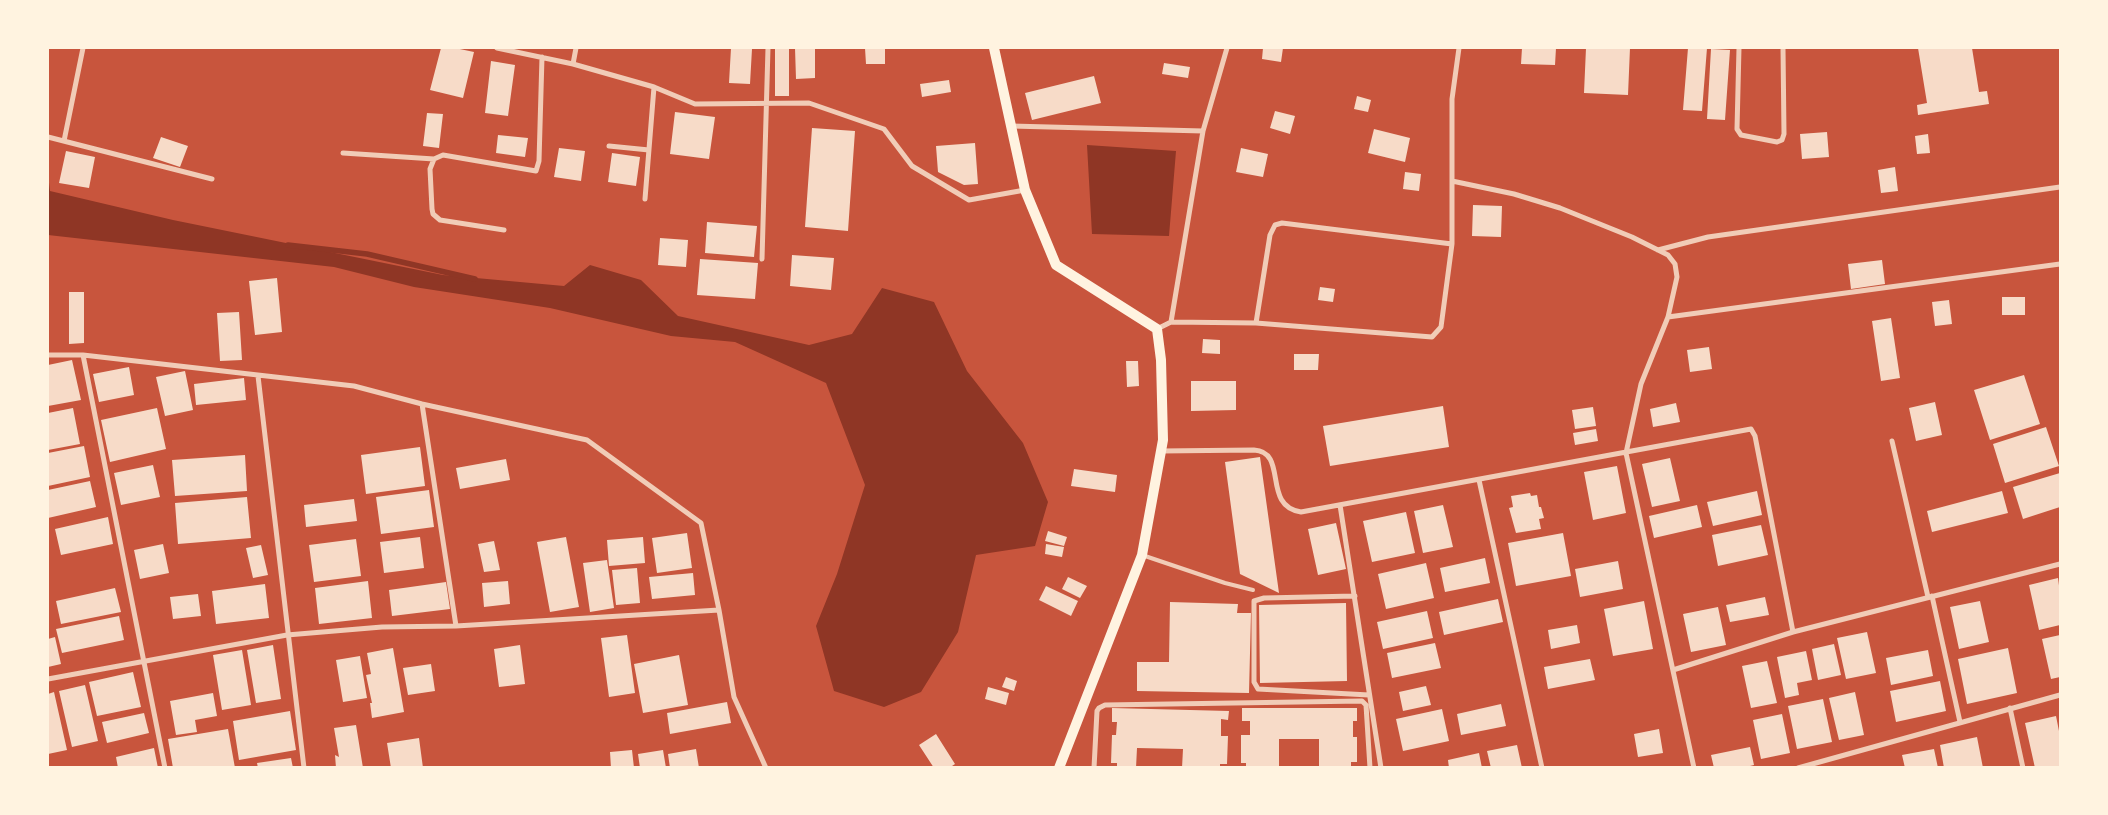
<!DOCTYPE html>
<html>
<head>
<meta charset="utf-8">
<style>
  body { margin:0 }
  #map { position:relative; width:2108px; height:815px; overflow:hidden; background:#c8553d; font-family:"Archivo Narrow",sans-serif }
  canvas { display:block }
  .frame { position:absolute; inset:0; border:49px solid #fff3e0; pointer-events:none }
</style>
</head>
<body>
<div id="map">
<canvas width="2108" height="815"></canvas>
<div class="frame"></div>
</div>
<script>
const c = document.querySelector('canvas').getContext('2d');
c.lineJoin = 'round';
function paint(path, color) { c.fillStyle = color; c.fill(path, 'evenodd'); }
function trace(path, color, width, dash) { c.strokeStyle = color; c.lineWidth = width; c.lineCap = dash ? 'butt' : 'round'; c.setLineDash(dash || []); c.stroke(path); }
paint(new Path2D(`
  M1087 145 1176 151 1169 236 1092 234Z
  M48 174 50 191 173 220 443 275 564 286 590 265 641 280 678 316 809 345 852 334 882 288 934 302 967 371 1023 443 1048 502 1035 546 976 555 958 632 921 692 884 707 834 691 816 626 837 574 865 485 826 383 735 342 671 336 550 308 414 287 334 267 48 235Z`), '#8f3625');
trace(new Path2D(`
  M288 245 367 254 475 279`), '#8f3625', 5.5);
paint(new Path2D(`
  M441 48H455L474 52 463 98 430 90Z
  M731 48 752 49 750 84 729 83Z
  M775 48H789V96H775Z
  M795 48H815V78L796 79Z
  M865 48H885V64H866Z
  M1263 48H1283L1281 62 1262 59Z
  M1522 48H1556L1555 65 1521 64Z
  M1586 48H1630L1628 95 1584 93Z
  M1688 48H1707L1702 111 1683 110Z
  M1918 48H1972L1979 92 1987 91 1989 104 1918 115 1917 105 1927 103Z
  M1711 49 1730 50 1725 120 1707 119Z
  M491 61 515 65 508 116 485 113Z
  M1164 63 1190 67 1188 78 1162 74Z
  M1094 76 1101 103 1032 120 1025 93Z
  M949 80 951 92 922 97 920 84Z
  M1357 96 1371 100 1368 112 1354 109Z
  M1275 111 1295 116 1290 134 1270 128Z
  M675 112 715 117 709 159 670 154Z
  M427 113 443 114 439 148 423 146Z
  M812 128 855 131 848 231 805 227Z
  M1374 129 1410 138 1405 162 1368 153Z
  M1827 132 1829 157 1802 159 1800 134Z
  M1928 134 1930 153 1917 154 1915 136Z
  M498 135 528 138 525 157 496 153Z
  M161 137 188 146 180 167 153 158Z
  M975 143 978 184 964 185 938 172 936 146Z
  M559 148 585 151 581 181 554 177Z
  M1241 148 1268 154 1263 177 1236 172Z
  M66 151 95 157 89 188 59 183Z
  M612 153 640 157 636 186 608 182Z
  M1895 167 1898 191 1881 193 1878 170Z
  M1405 172 1421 174 1419 191 1403 189Z
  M1473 205 1502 206 1501 237 1472 236Z
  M707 222 757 226 754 257 705 253Z
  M660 238 688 240 686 267 658 265Z
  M792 255 834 258 831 290 790 286Z
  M700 259 758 263 755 299 697 295Z
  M1882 260 1885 284 1851 289 1848 264Z
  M277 278 282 332 255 335 249 281Z
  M1320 287 1335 289 1333 302 1318 300Z
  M69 292H84V343L69 344Z
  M2002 297H2025V315H2002Z
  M1949 300 1952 324 1935 326 1932 302Z
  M239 312 242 360 220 361 217 313Z
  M1891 318 1900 378 1881 381 1872 321Z
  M1203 339 1220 340V354L1202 353Z
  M1709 347 1712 369 1690 372 1687 350Z
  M1294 354H1319L1318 370H1294Z
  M72 360 81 400 48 406V365Z
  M1126 361H1138L1139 386 1127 387Z
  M129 367 134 395 99 402 93 374Z
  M185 371 193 410 165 416 156 377Z
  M2024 375 2040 424 1990 440 1974 390Z
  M244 378 246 400 196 405 194 384Z
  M1191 381H1236V410L1191 411Z
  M1935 402 1942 435 1916 441 1909 408Z
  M1676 403 1680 422 1653 427 1650 409Z
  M1443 406 1449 447 1330 466 1323 426Z
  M1593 407 1596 426 1575 429 1572 410Z
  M73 408 80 444 48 450V413Z
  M157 408 166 449 110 462 101 420Z
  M2046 427 2059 466 2005 483 1993 444Z
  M1596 429 1598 441 1575 445 1573 433Z
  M84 446 90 477 48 486V453Z
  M420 447 425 486 366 494 361 455Z
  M245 455 247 491 175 496 172 460Z
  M1260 457 1279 593 1240 574 1225 462Z
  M1670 458 1680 501 1652 507 1642 464Z
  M506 459 510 480 460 489 456 468Z
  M153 465 160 497 121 505 114 473Z
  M1617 466 1626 513 1593 520 1584 472Z
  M1074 469 1117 475 1115 492 1071 486Z
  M2060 473V507L2023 519 2013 487Z
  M90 481 96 507 48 518V490Z
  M429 490 434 527 381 534 376 497Z
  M1757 491 1762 515 1713 526 1707 502Z
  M2002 491 2008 513 1932 532 1927 511Z
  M1530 493 1531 496 1537 495 1539 507H1541L1544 518 1539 519 1541 529 1516 533 1509 508 1513 507 1511 496Z
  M247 497 251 538 178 544 175 503Z
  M354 499 357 521 306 527 304 505Z
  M1443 505 1453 547 1423 553 1414 511Z
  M1697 505 1702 527 1654 538 1649 516Z
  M1406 512 1415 553 1372 562 1363 521Z
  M108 517 113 544 61 555 55 529Z
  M1336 523 1346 569 1318 575 1308 529Z
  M1761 525 1768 555 1718 566 1712 535Z
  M1048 531 1067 537 1064 546 1045 541Z
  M687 533 692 568 657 573 652 538Z
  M1563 533 1571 576 1516 586 1508 543Z
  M420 537 424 568 384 573 380 542Z
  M566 537 579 607 550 612 537 542Z
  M643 537 645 563 609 566 607 540Z
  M356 539 361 576 314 582 309 545Z
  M494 541 500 570 484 572 478 544Z
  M163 544 169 573 140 579 134 550Z
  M1046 544 1064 547 1062 557 1045 554Z
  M261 545 268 575 253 578 246 548Z
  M1485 558 1490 583 1445 592 1440 568Z
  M607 560 614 608 590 612 583 563Z
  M1618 561 1623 589 1580 597 1575 569Z
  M1426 563 1434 598 1386 609 1378 574Z
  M637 568 640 603 616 605 612 570Z
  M693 573 695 595 652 599 649 577Z
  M1068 577 1087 586 1080 598 1062 589Z
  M2058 578 2060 593V625L2039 630 2029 585Z
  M368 581 372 618 319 624 315 588Z
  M508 581 510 604 484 607 482 583Z
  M446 582 450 609 392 616 389 590Z
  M265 584 269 618 216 624 212 591Z
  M1046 586 1078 601 1071 616 1039 600Z
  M115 588 121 612 61 624 56 601Z
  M198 594 201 616 173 619 170 597Z
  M1765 597 1769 615 1730 622 1726 605Z
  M1498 599 1503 622 1444 635 1439 612Z
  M1644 601 1653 649 1613 656 1604 609Z
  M1980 601 1989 642 1959 649 1950 607Z
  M1170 602 1238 604 1237 613H1251L1249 693 1137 691V662H1169Z
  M1346 603 1347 681 1260 683 1259 605Z
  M1718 607 1726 645 1691 652 1683 614Z
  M1427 611 1433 638 1383 649 1377 622Z
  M119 616 124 640 62 653 56 629Z
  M1577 625 1580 643 1551 649 1548 630Z
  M1867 632 1876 673 1846 679 1837 638Z
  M627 635 635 693 609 697 601 638Z
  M2060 635V677L2051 679 2042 639Z
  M55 637 61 664 48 667V639Z
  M1435 643 1441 668 1392 678 1387 653Z
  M1834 644 1841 675 1818 680 1812 649Z
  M273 645 281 699 256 703 247 650Z
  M520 645 525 684 499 687 494 649Z
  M393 648 404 712 372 718 370 703H372L366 675 371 674 367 653Z
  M2008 648 2017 693 1967 704 1958 659Z
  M242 650 251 705 222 710 213 655Z
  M1928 650 1933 676 1891 685 1886 658Z
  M1806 651 1812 680 1797 683 1799 695 1785 698 1777 657Z
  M679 655 688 705 643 713 634 664Z
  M360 656 367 698 343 702 336 660Z
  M1590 659 1595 680 1548 689 1544 667Z
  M1767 661 1777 703 1751 708 1742 666Z
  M431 664 435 691 408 695 403 668Z
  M133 672 141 707 97 716 89 682Z
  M1006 677 1017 681 1014 691 1002 687Z
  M1940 681 1946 711 1896 722 1890 691Z
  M85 685 98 741 72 747 59 691Z
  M1426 686 1431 705 1403 711 1399 692Z
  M988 687 1009 693 1006 705 985 699Z
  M54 692 67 750 48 754V694Z
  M1855 692 1864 735 1839 740 1829 698Z
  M213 693 217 716 195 720 197 732 176 735 170 701Z
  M1823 699 1832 742 1797 749 1788 706Z
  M727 702 731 723 670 734 667 713Z
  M1501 704 1506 726 1461 735 1457 714Z
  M1112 708 1229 711 1228 720 1221 719V736H1228L1227 764H1220V768H1182L1183 749 1137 748 1136 768H1117V763H1111L1112 735H1116L1117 722H1112Z
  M1242 708H1357V721H1353V737H1357V762H1351V768H1319V739H1279V768H1246V763H1241V735H1250V721H1242Z
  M1442 709 1449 741 1403 751 1396 719Z
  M290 711 296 750 239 760 233 721Z
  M144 713 149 733 107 743 102 722Z
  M1782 714 1790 753 1761 759 1753 720Z
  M2056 716 2060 736V768H2035L2025 723Z
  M356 725 363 768H336L335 755 339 757 334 728Z
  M228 729 235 768H173L168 739Z
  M1659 729 1663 753 1638 757 1634 734Z
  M936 734 955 764 949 768H934L919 745Z
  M1977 737 1983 768H1944L1940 745Z
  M419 738 423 768H391L387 743Z
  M1517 745 1522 768H1491L1487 751Z
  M1750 747 1754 765 1742 768H1714L1711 755Z
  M154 748 158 768H118L116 757Z
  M696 749 699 768H670L668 754Z
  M1934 749 1938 768H1905L1902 755Z
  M632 750 634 768H611L610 752Z
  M663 750 666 768H640L638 754Z
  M1479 753 1482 768H1449L1448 760Z
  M291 758 293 768H258L257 763Z`), '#f7dbc8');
trace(new Path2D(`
  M1142 555 1225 583 1253 590`), '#f1ccb7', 4);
trace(new Path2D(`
  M497 48 573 64 654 87 695 104 809 103 884 129 912 166 969 200 1025 190
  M1739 48 1737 129 1741 135 1777 142 1782 140 1784 134 1783 48
  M573 64 576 48
  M1011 126 1203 131
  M48 137 212 179
  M64 141 83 48
  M609 146 649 150
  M343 153 434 159
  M1452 181 1514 194 1560 208 1632 237 1668 255 1675 264 1677 277 1668 317 1641 384 1626 453 1694 768
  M645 199 654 87
  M504 230 440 220 433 214 432 209 430 169 434 159 443 155 536 171 539 161 542 57
  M1658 250 1708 237 2060 187
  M762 259 768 48
  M1668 317 2060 264
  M1171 322 1203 131 1227 48
  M1256 323 1270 235 1275 225 1282 223 1452 244
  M1157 329 1171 322 1256 323 1432 337 1441 327 1452 244V99L1459 48
  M48 355H83L354 386 422 404 587 440 701 523 719 610 734 697 766 768
  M83 355 165 768
  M258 376 304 768
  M422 404 456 626
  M1892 441 1928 597
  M1161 451 1254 450C1289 452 1261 506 1301 512L1751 429 1755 436 1793 632
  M1479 480 1542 768
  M1340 505 1381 768
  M1355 596 1264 598 1254 601V682L1258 689 1369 695
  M1932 596 1960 722
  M1673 670 1793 632 2060 564
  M48 679 287 635 382 627 456 626 719 610
  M2010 708 2023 768
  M1094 768 1097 711 1099 708 1105 705 1362 701 1366 705 1370 768
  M1798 768 2060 695`), '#f1ccb7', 5);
trace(new Path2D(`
  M994 48 1025 190 1056 265 1157 329 1161 360 1163 440 1142 555 1059 768`), '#fff3e0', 10);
</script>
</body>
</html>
